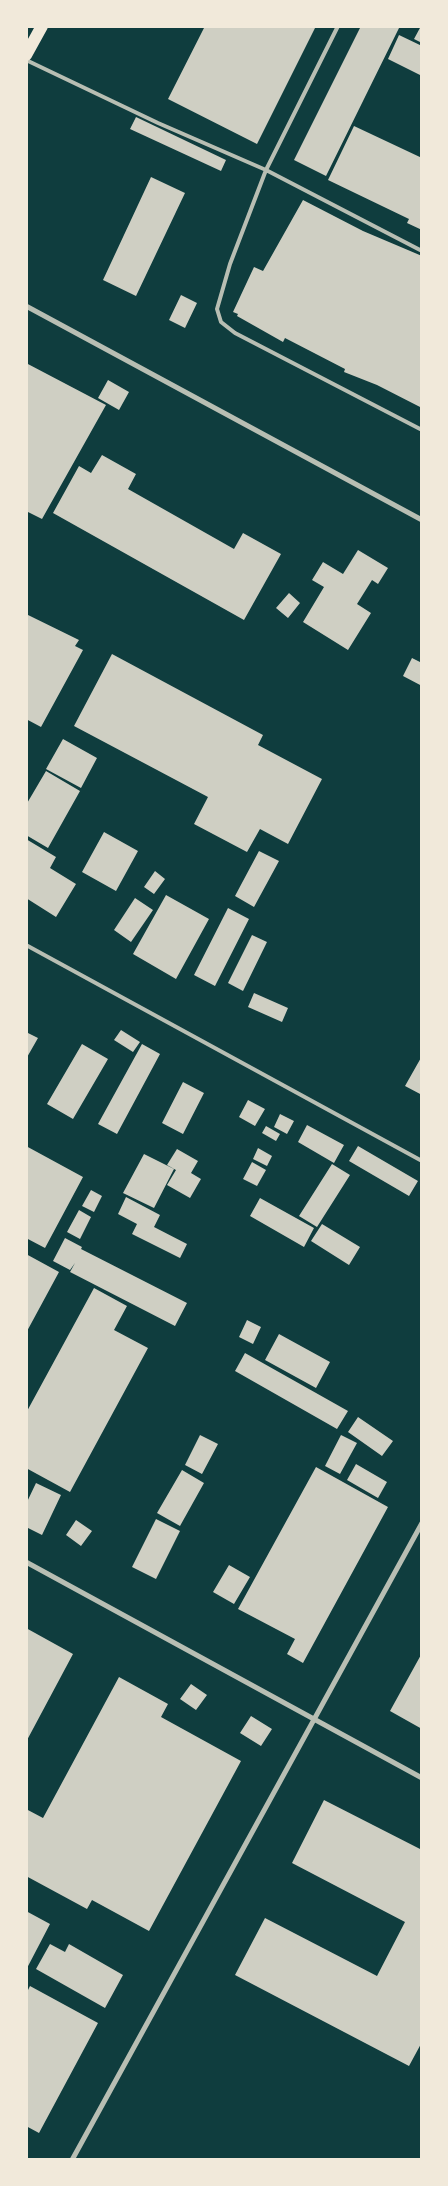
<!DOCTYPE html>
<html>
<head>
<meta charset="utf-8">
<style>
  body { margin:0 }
  #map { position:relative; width:448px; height:2186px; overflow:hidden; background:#0f3d3e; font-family:"Exo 2",sans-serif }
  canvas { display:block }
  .frame { position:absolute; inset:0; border:28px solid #f1e9da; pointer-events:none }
</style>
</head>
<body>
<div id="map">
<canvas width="448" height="2186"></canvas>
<div class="frame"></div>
</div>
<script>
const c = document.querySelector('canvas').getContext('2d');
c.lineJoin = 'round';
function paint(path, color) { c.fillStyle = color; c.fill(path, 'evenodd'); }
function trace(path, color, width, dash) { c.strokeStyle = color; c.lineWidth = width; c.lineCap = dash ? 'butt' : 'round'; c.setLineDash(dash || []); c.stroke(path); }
paint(new Path2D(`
  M205 26H316L257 144 168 99Z
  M361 26H400L326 176 294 160Z
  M421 26H422V43L414 39Z
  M399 35 422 46V76L388 59Z
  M136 117 226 160 221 171 130 129Z
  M354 126 422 158V230L407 223 409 219 328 180Z
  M151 177 185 193 136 296 103 280Z
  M303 200 363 231 422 256V408L377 385 344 372 345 369 285 338 283 342 237 316 238 314 233 312 254 267 263 271Z
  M181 295 197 303 185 328 169 320Z
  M26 363 106 405 42 519 26 511Z
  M108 380 129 392 119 410 98 398Z
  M102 455 136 474 128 489 234 549 243 533 281 554 244 620 53 513 79 466 91 473Z
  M358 550 388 568 378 584 372 580 357 604 371 613 348 650 303 622 324 587 312 580 323 562 343 574Z
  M289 593 300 603 288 618 276 608Z
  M26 614 79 640 75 646 83 650 41 727 26 719Z
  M112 654 263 735 258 745 322 779 288 844 260 829 247 852 194 824 208 797 74 726Z
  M412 658 422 663V686L403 676Z
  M63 739 97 758 81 788 46 769Z
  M46 771 80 791 48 848 26 835V805Z
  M104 832 138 851 116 891 82 872Z
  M26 839 56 857 50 868 76 884 56 917 26 898Z
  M259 851 279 861 254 907 235 896Z
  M155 871 165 879 154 894 144 887Z
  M166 895 209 919 176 979 133 954Z
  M135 898 153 910 131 942 114 930Z
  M228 908 249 919 215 986 194 975Z
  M252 935 267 942 243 991 228 983Z
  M254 993 288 1008 282 1022 248 1007Z
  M121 1030 140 1042 133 1052 114 1040Z
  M26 1032 38 1038 26 1059Z
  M82 1044 108 1059 73 1119 47 1104Z
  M142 1044 160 1054 117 1134 98 1124Z
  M422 1056V1095L405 1086Z
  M183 1082 204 1093 183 1134 162 1123Z
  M248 1100 265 1109 255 1126 239 1117Z
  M280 1114 294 1121 287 1134 274 1127Z
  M307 1125 344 1145 334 1163 298 1142Z
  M266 1126 280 1134 276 1141 262 1133Z
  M26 1146 83 1177 45 1248 26 1238Z
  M358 1146 418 1181 409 1196 349 1161Z
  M258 1148 272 1156 267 1166 253 1159Z
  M177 1149 198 1161 191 1173 201 1179 190 1198 167 1185 176 1170 167 1165Z
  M144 1154 174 1169 154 1208 123 1193Z
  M252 1162 266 1170 257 1186 243 1179Z
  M332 1164 350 1175 317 1227 299 1216Z
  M91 1190 102 1196 94 1212 82 1206Z
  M126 1197 160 1215 154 1227 187 1244 180 1258 132 1234 137 1224 118 1214Z
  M260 1198 314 1228 304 1247 250 1216Z
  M79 1210 91 1217 80 1239 67 1232Z
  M322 1224 360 1247 349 1265 311 1241Z
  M65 1238 82 1247 81 1249 187 1303 175 1326 70 1272 75 1263 70 1270 53 1261Z
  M26 1254 59 1272 26 1333Z
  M94 1288 127 1306 114 1330 148 1348 70 1492 26 1468V1413Z
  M247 1320 261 1327 253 1344 239 1337Z
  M279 1334 330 1362 316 1388 265 1360Z
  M245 1353 348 1411 337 1429 235 1371Z
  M358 1417 393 1441 382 1456 348 1432Z
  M200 1435 218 1444 202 1474 185 1465Z
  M341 1435 357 1443 340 1474 325 1466Z
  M356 1464 387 1482 378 1498 347 1480Z
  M316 1467 388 1507 303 1663 287 1654 295 1639 238 1609Z
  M182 1470 204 1483 180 1526 157 1513Z
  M36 1483 61 1495 42 1535 26 1527V1504Z
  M156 1519 180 1531 156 1579 132 1567Z
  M76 1520 92 1531 81 1546 66 1535Z
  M229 1565 250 1577 234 1604 213 1592Z
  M26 1628 73 1654 26 1742Z
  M422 1653V1729L390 1711Z
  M119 1677 168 1704 161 1717 241 1761 149 1931 92 1900 87 1909 26 1876V1809L43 1818Z
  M191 1684 207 1695 196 1710 180 1699Z
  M251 1716 272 1729 261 1746 240 1733Z
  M324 1800 422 1850V2042L409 2066 235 1975 265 1918 377 1976 405 1922 292 1863Z
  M26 1911 50 1924 26 1970Z
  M50 1944 65 1952 69 1944 123 1975 105 2008 36 1969Z
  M30 1986 98 2023 39 2133 26 2126V1994Z`), '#cfcfc3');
trace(new Path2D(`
  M338 26 266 170 230 264 217 309 221 322 235 333 422 430
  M26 60 158 123 266 170 422 251
  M26 945 422 1161`), '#b8beb3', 4);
trace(new Path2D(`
  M26 306 422 520
  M26 1562 422 1778
  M72 2160 422 1523`), '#b8beb3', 5);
trace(new Path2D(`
  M26 55 42 26`), '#f1e9da', 12);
</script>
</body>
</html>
